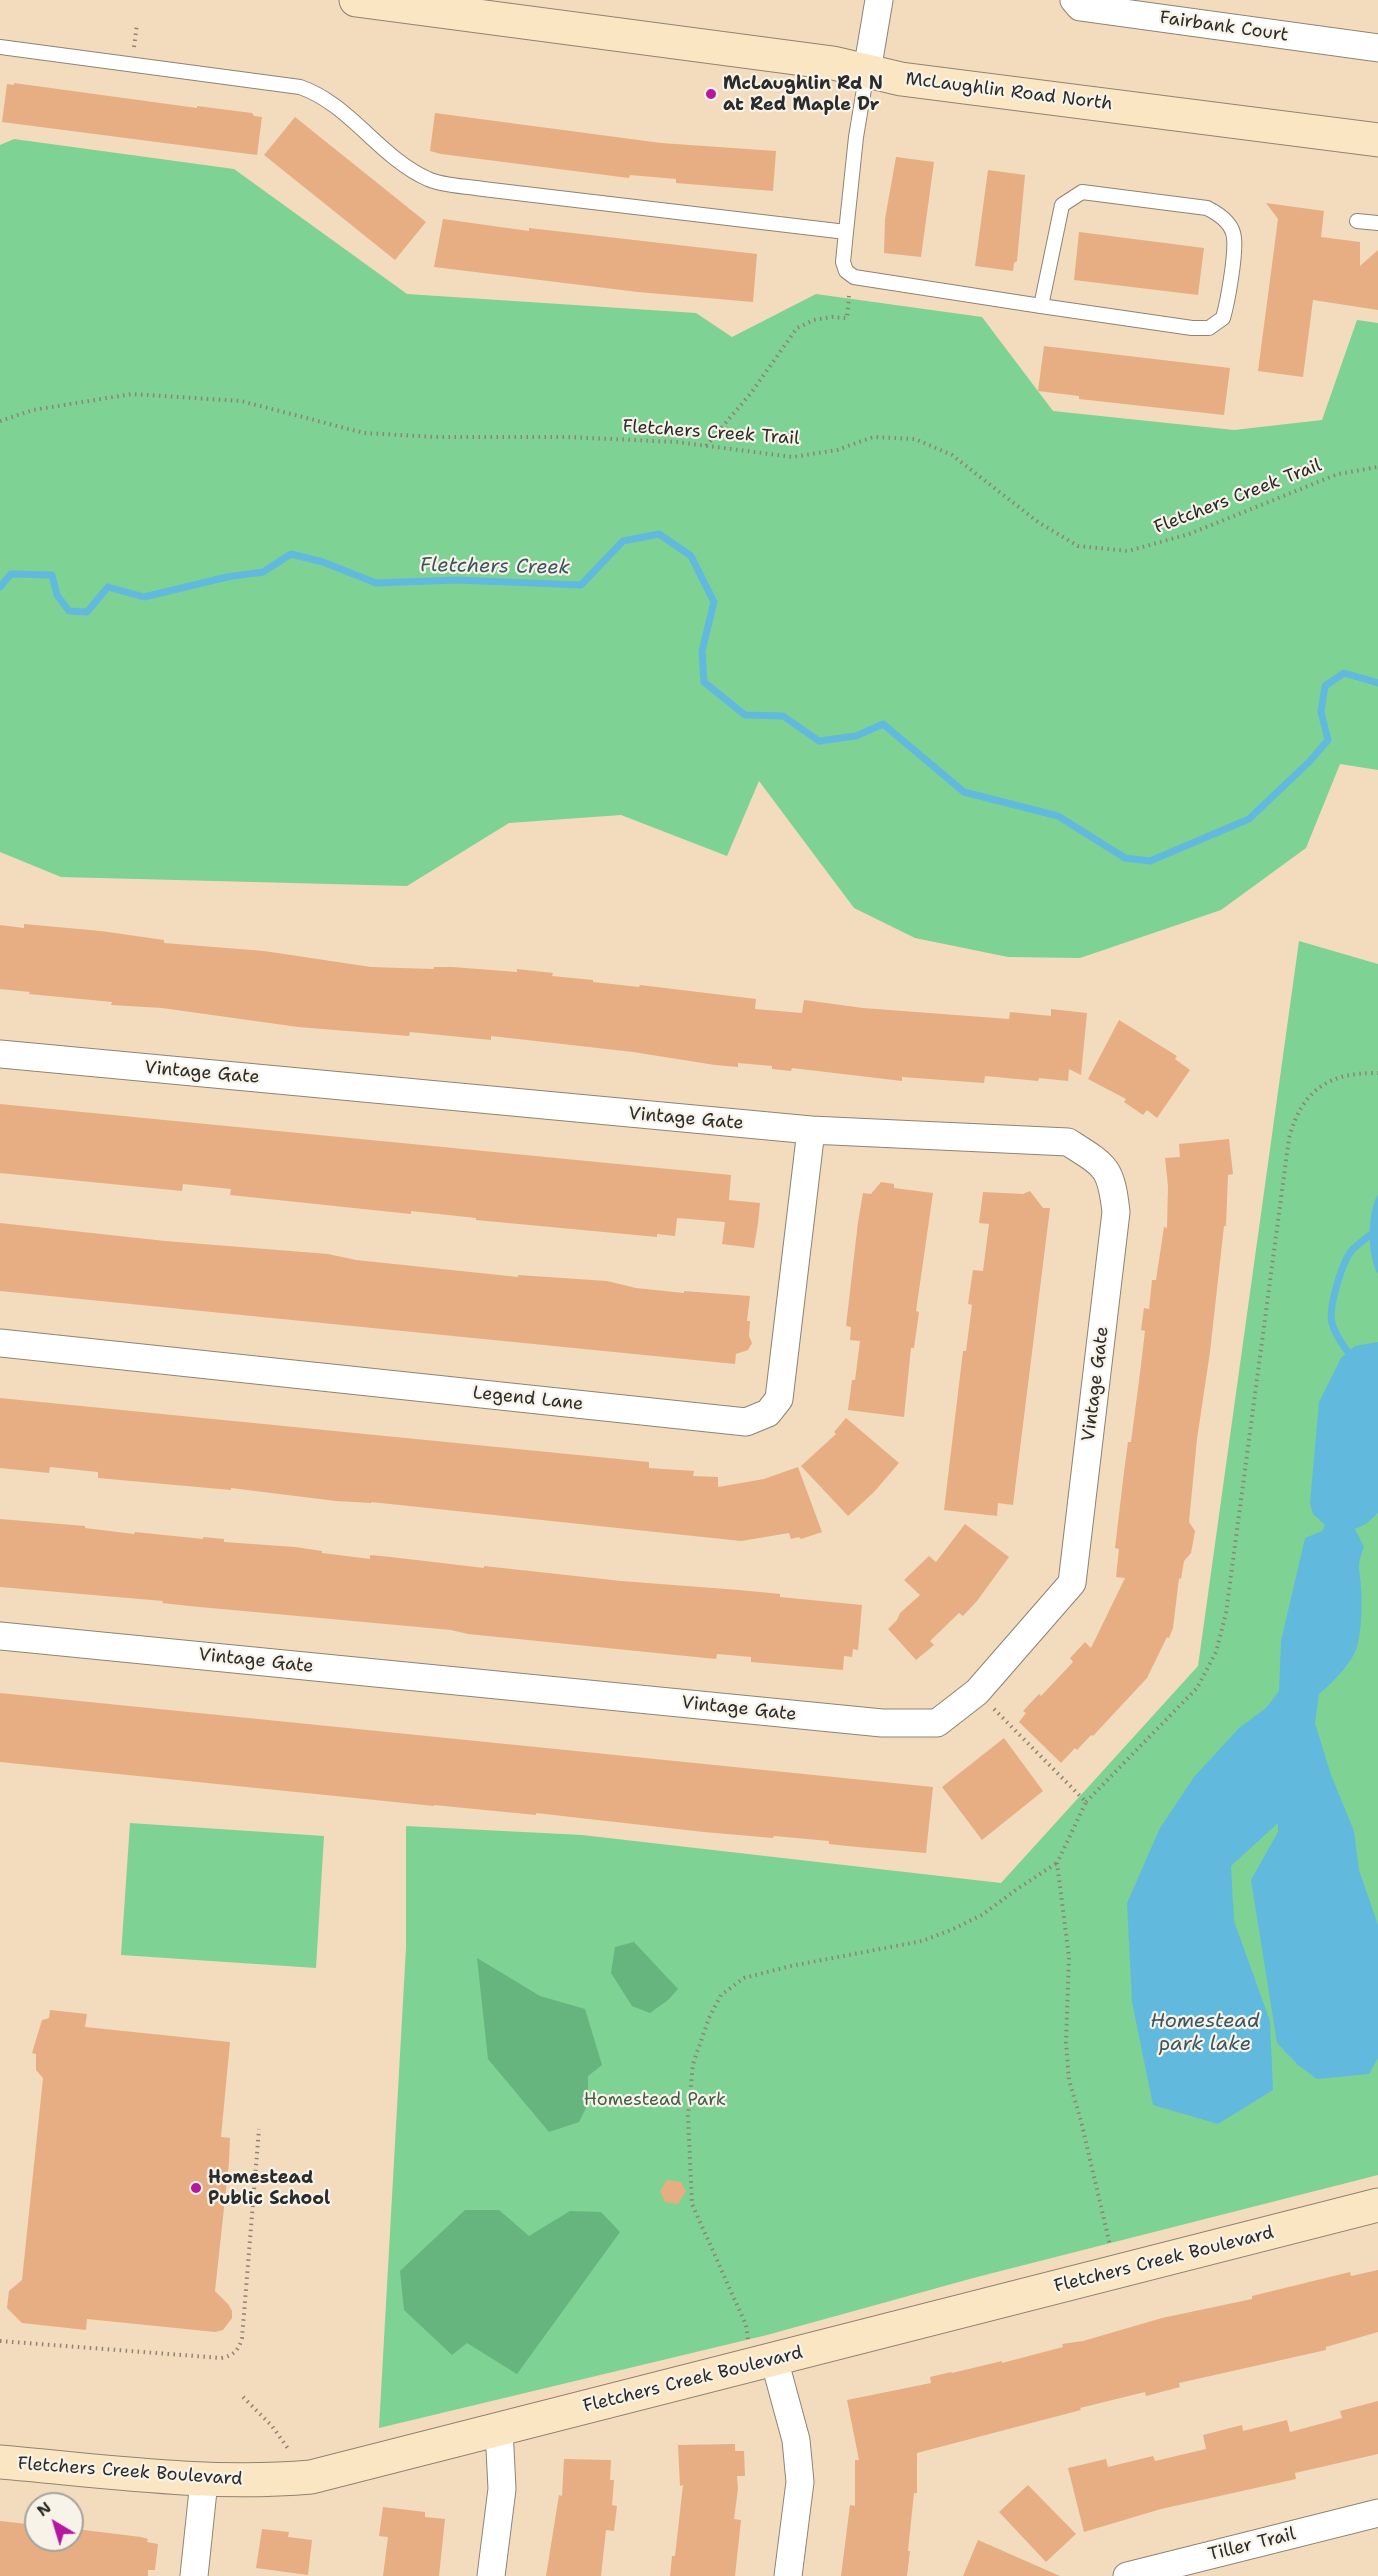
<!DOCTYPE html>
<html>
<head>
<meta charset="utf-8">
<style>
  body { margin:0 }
  #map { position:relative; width:1378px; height:2576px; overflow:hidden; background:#f3dbbe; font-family:"Shantell Sans",sans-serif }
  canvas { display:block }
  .north { position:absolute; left:24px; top:2492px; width:60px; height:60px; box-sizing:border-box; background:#f7f3e8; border:2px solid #a5a39c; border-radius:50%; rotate:322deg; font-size:16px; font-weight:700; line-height:24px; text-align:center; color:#2b2b2b }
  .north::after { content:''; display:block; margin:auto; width:21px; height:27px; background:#b5179e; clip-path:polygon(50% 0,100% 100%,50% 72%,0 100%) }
</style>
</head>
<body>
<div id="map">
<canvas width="1378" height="2576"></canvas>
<div class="north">N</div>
</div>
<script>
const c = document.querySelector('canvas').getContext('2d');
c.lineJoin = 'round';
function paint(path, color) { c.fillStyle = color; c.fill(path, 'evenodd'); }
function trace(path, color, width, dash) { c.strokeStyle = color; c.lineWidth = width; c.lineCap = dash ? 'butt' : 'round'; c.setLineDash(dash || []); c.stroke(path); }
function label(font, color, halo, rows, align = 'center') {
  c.font = font + ' "Shantell Sans",sans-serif'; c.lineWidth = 4.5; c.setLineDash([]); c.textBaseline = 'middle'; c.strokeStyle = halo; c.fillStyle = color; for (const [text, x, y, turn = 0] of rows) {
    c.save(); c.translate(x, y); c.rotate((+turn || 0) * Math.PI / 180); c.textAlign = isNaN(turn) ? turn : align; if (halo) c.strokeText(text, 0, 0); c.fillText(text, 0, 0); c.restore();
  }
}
paint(new Path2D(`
  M14 139 234 169 407 294 696 313 732 337 816 294 982 317 1053 411 1234 430 1322 420 1357 320 1378 323V770L1340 764 1306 848 1221 910 1080 958 1008 957 915 938 854 908 759 781 727 856 621 815 509 823 407 886 61 877 0 852V145Z
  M1299 941 1378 964V2175L977 2277 767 2335 379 2428 406 1948V1826L582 1835 1001 1883 1198 1666Z
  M130 1823 324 1836 316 1968 121 1955Z`), '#7ed294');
paint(new Path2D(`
  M634 1942 678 1989 668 2000 650 2013 632 2006 611 1973 615 1947Z
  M477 1958 540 1996 585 2009 602 2065 588 2076V2104L579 2122 549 2132 488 2059Z
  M465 2210H499L529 2236 570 2211 601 2212 620 2232 517 2374 467 2343 452 2355 404 2310 400 2271Z`), '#66b47e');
paint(new Path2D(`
  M1378 1194V1274C1367 1257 1367 1212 1378 1194Z
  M1378 1342V1513L1366 1524 1355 1529 1364 1547C1356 1567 1360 1568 1361 1587 1362 1604 1362 1637 1355 1652 1348 1667 1332 1683 1319 1694L1315 1723 1331 1775 1354 1831 1359 1870 1378 1925V2058L1369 2074 1317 2079 1298 2065 1277 2043 1251 1880 1278 1832V1823L1231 1866 1234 1921 1270 2021 1273 2090 1218 2124 1153 2105 1132 2002 1127 1903 1160 1828 1194 1777 1239 1728 1266 1708 1279 1691 1281 1641 1305 1538 1322 1531 1325 1525 1313 1514 1310 1503 1319 1402 1341 1358 1355 1346Z`), '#61bade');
trace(new Path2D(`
  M0 587 11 574 52 575 57 595 69 611 87 612 108 587 144 597 227 577 263 572 291 554 323 562 376 583 457 580 581 585 623 541 659 534 691 556 714 602 702 651 704 682 745 715 783 716 819 741 856 736 883 724 964 792 1058 816 1125 858 1150 861 1249 819 1310 761 1328 740 1321 712 1325 686 1344 673 1378 683
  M1348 1352C1341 1343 1335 1334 1332 1323 1328 1308 1342 1262 1352 1250 1357 1245 1364 1240 1370 1235`), '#61bade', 7);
paint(new Path2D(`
  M14 83 197 108V106L252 113 254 116 262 117 257 155 2 122 7 84 14 85Z
  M435 113 661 143 776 151 773 191 676 183V179L630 175 629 178 441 154 430 151Z
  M295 117 426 222 395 260 264 155Z
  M896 157 934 162 921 257 884 253 885 219Z
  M988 170 1025 175 1017 261 1014 263 1013 271 975 266Z
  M1266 203 1324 211 1321 237 1360 242V266L1378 250V310L1313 300 1303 377 1258 371 1278 219Z
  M443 219 529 231V228L757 254 753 302 638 292 434 267Z
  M1079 232 1204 248 1198 295 1074 280Z
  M1044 346 1230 368 1224 415 1079 399V396L1038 391Z
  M24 924 101 931 164 940V943L264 951 371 967 434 969V967H453L517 972V969L553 973 552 976 593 980V982L639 987 640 985 756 999 755 1009 802 1013 804 1000 863 1008 1009 1019 1010 1012 1051 1016V1009L1087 1013 1081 1075 1069 1069 1068 1081 1039 1078 1038 1081 985 1076 984 1083 902 1077V1081L792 1068 791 1071 772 1069V1066L738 1063V1067L715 1065 633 1052 491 1036V1040L410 1032 409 1036 298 1027 162 1008 111 1005 112 1002 29 994 30 992 0 989V925L24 928Z
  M1119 1020 1177 1056 1175 1059 1190 1070 1157 1118 1147 1110 1143 1115 1124 1102 1126 1099 1088 1079Z
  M0 1104 731 1175 729 1200 760 1203 758 1223 754 1248 722 1244 725 1222 677 1218 675 1236 657 1234V1237L476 1220V1218L411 1211V1214L230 1195 231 1189 183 1184 182 1191 0 1173Z
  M1229 1139 1233 1174 1228 1175 1226 1226H1224L1210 1352 1197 1439 1189 1522 1195 1531 1191 1553 1184 1561 1181 1579 1179 1578 1173 1628 1169 1638 1167 1637 1147 1678 1093 1736 1091 1735 1077 1750 1075 1748 1061 1763 1019 1722 1026 1713 1023 1711 1039 1694 1041 1696 1073 1662 1070 1658 1085 1642 1091 1648 1125 1578 1116 1577 1119 1549 1115 1548 1124 1472 1128 1442H1131L1140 1373 1145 1331 1141 1330 1144 1308 1149 1309 1152 1280H1156L1164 1227 1167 1228 1168 1186 1165 1158 1180 1157 1179 1144Z
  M881 1182 894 1184V1188L933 1193 916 1311 919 1312 914 1348H911L904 1417 848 1410 852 1380H855L860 1341 850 1340 851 1327 846 1326 858 1222 863 1193 871 1194Z
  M1030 1191 1043 1208H1050L1013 1505 998 1503 997 1516 944 1510 963 1351H966L972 1305 968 1304 973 1270 983 1271 989 1224 979 1223 983 1192 1023 1194Z
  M0 1223 165 1241 328 1254 356 1260 518 1277V1275L607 1281 636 1288 684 1293V1291L750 1296 747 1321H750L749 1336 752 1343 748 1350 736 1354 735 1364 0 1291Z
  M0 1398 649 1462V1468L694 1471 693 1476 718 1477V1487L764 1479 798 1467 822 1532 801 1539 799 1537 791 1539 789 1533 741 1541 371 1502V1503L336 1501 231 1488V1490L98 1478V1472L50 1467 49 1473 0 1468Z
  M846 1418 899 1463 874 1492 848 1516 801 1466 836 1434 834 1432Z
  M0 1519 85 1526V1528L134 1534 135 1532 203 1539V1537L224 1539V1542L295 1547 322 1551V1553L370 1559V1555L391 1557 484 1568V1566L621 1581 739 1590 780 1594V1597L862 1605 858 1650 853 1649 852 1657 844 1656 843 1670 751 1662V1657L717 1654 716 1659 468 1634 451 1630 189 1606 162 1603 163 1601 0 1587Z
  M965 1524 1009 1557 977 1601 963 1616 959 1613 930 1641 934 1645 916 1660 888 1629 897 1620 900 1613 920 1595 904 1580 929 1556 936 1562Z
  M0 1693 933 1787 926 1853 857 1847 829 1844V1841L774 1836 773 1838 704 1832 536 1813V1815L434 1805V1806L0 1762Z
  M1004 1738 1043 1791 982 1840 942 1787Z
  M50 2010 87 2014 85 2027 230 2042 221 2137 230 2138 229 2162 215 2291 228 2304 232 2311V2318L223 2330 215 2332 87 2319 86 2330 22 2323 7 2308 9 2291 22 2280 43 2078 36 2070V2054L32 2053 42 2020 49 2018Z
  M667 2180 681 2182 686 2191 678 2204 665 2202 660 2191Z
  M1378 2270V2332L1326 2347V2350L1179 2383 1180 2387 1146 2396 1145 2392 1080 2408 1081 2410 917 2453V2493H914L908 2551H910L907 2576H841L850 2505 855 2506V2460H859L847 2400 931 2383 930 2377 951 2372 952 2373 1002 2361V2363L1063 2347 1062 2344 1083 2341 1162 2318 1252 2299V2296L1350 2272 1351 2276Z
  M1378 2401V2454L1295 2473 1296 2479 1161 2509 1084 2532 1068 2468 1106 2459 1108 2467 1153 2456 1155 2461 1206 2449 1203 2435 1242 2425 1243 2431 1287 2420 1290 2432 1342 2418 1340 2411Z
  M735 2444V2451H744L745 2476H737L738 2489 734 2519 741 2520 735 2576H670L672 2556H675L683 2485 680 2486 678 2445Z
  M564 2459 611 2460 610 2480H614L612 2505 617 2506 614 2531 606 2530 601 2576H546L559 2495 562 2496Z
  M1028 2485 1076 2534 1046 2562 999 2512Z
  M383 2507 425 2512V2517L445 2519 439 2576H383L388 2537 379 2536Z
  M0 2521 36 2525V2540H75L76 2529 141 2537 148 2539 147 2542 158 2544 155 2570H148V2576H0Z
  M262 2529 289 2532 288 2537 312 2540 308 2575 256 2568Z
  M978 2540 1060 2576H963Z`), '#e7ae84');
const lane = new Path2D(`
  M0 47 300 87C350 104 380 158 428 179 443 186 466 186 483 189L846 232 856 137 867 71
  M1357 221 1378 223
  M846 232 843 262 846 271 854 277 1041 306 1062 205 1082 192 1207 208C1219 214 1233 223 1234 238 1236 254 1228 301 1223 318L1209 328H1192L1041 306`);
const street = new Path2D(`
  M1074 0 1080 7 1378 48
  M867 71 879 0
  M0 1054 811 1130 1068 1142C1106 1166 1111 1167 1116 1212L1072 1583 977 1692 937 1723H882L0 1636
  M0 1343 746 1422 768 1413 779 1399 811 1130
  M774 2359 796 2440 800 2482 788 2576
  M194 2576 204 2481
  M491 2576 502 2489 499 2429
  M1127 2576 1378 2513`);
const secondary = new Path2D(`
  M356 0 833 63 901 79 1378 140
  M0 2462C104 2471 207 2486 311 2477L1378 2205`);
trace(lane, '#8f8374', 16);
trace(street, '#8f8374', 29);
trace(secondary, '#8f8374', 35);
trace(new Path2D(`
  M134 47 137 24
  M0 421 33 410 132 394 241 401 364 433 436 437H567L677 442 793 457 837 450 873 437 915 439 952 455 1038 522 1078 546 1128 551 1189 534 1338 474 1378 467
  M706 446 751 393 797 328 814 320 832 317 847 318 849 296
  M994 1709 1086 1802 1057 1863 1069 1957 1066 2043 1069 2080 1081 2121 1110 2245
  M1086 1802 1197 1688 1216 1652 1226 1613 1289 1138C1302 1090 1329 1072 1378 1073
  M748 2339 746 2325 692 2204 688 2116 693 2064 709 2018 721 1995 744 1978 791 1966 922 1941 951 1930 982 1915 1017 1889 1057 1863
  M0 2341 221 2358C233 2356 239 2350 242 2338L259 2129
  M243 2397 272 2426 289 2450`), '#8f8374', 4, [1.5, 4.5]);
trace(lane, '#fff', 14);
trace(street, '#fff', 27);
trace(secondary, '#fbe6c3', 33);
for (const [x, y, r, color] of [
  [711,94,6,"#b5179e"],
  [196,2188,6,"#b5179e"]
]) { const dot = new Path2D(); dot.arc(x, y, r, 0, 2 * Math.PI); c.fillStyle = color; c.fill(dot); trace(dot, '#f7f3e8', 2); }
label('18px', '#2b2b2b', '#f7f3e8', [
  ["Fairbank Court",1224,27,8],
  ["McLaughlin Road North",1009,92,7],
  ["Fletchers Creek Trail",711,433,4],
  ["Fletchers Creek Trail",1238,497,-21],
  ["Vintage Gate",202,1073,5],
  ["Vintage Gate",686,1119,5],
  ["Vintage Gate",1096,1384,-83],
  ["Legend Lane",528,1399,6],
  ["Vintage Gate",256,1661,6],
  ["Vintage Gate",739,1709,6],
  ["Fletchers Creek Boulevard",1164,2260,-14],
  ["Fletchers Creek Boulevard",693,2380,-14],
  ["Fletchers Creek Boulevard",130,2472,4],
  ["Tiller Trail",1252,2545,-14]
]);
label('bold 18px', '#2b2b2b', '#f7f3e8', [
  ["McLaughlin Rd N",723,84],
  ["at Red Maple Dr",723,105],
  ["Homestead",208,2178],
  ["Public School",208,2199]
], 'left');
label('18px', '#445d4a', '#f7f3e8', [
  ["Homestead Park",655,2100]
]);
label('italic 20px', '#3b5661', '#f7f3e8', [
  ["Fletchers Creek",495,567,1],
  ["Homestead",1205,2022],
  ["park lake",1205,2045]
]);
</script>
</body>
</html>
